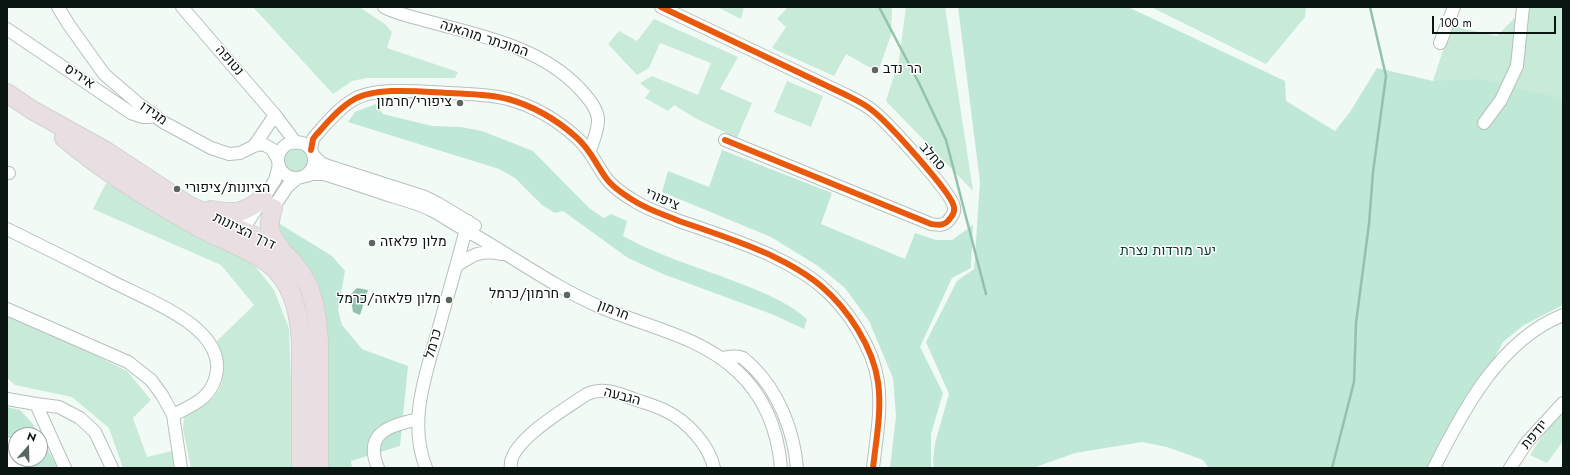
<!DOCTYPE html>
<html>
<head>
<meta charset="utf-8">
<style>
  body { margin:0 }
  #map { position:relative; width:1570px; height:475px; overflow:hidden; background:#f2faf6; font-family:Jost,sans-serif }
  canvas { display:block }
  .frame { position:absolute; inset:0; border:8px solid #0a1611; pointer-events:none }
  .north { position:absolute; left:8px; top:427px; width:40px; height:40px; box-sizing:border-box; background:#fff; border:1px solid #9da2a0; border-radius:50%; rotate:20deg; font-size:11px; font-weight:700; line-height:16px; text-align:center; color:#0a1611 }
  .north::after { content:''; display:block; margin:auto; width:14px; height:18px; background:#5b6661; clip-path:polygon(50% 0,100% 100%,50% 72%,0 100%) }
  .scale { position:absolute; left:1432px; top:16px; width:124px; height:18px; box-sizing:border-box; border:2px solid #0a1611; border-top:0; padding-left:5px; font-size:12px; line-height:14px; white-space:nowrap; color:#0a1611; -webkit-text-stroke:3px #fff; paint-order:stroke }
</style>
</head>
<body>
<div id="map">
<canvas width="1570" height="475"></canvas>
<div class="frame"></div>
<div class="north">N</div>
<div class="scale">100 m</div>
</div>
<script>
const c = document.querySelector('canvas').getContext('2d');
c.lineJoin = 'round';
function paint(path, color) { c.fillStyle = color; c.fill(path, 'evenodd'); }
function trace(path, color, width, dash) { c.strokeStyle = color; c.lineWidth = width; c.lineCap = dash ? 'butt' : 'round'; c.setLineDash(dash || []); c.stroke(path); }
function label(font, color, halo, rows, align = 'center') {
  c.font = font + ' Jost,Heebo,sans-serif'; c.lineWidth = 3; c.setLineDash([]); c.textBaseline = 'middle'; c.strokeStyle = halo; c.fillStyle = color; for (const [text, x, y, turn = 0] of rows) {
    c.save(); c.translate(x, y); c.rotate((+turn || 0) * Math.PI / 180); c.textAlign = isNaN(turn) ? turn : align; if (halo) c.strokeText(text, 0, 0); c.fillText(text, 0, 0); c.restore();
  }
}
paint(new Path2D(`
  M253 7H359L385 24 392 32 387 48 458 72 455 78H367L352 81 333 94Z
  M717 7H744L741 19Z
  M788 7H892L891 35 878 72 846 54 834 76 772 48 786 27 777 19Z
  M906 7H945L973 191 886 101 899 60Z
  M1151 7H1306L1305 17 1266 64Z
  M1525 7H1563V99L1433 81 1451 26 1497 36Z
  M654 19 738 57 720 89 752 103 737 138 697 119 674 105 668 111 645 98 650 91 640 83 652 76 698 95 711 63 660 43 649 68 637 75 608 44 619 31 637 41Z
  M787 81 823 96 811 127 774 112Z
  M284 160a12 12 0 1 1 24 0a12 12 0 1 1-24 0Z
  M106 183 251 261 274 290 289 329 294 468H191L183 429 184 417C222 399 231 382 217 341L254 305 221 265 93 209Z
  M7 317 38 327 127 371 151 400 133 418 147 457 172 451 174 468H123L109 428 72 397 15 385 7 378Z
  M1563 412V441L1547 463 1530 455 1545 432Z`), '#c7ead9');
paint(new Path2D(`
  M958 7H1128L1285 81 1286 101 1335 131 1350 112 1377 68 1433 81 1482 79 1563 99V305L1524 325 1503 342 1441 458 1433 468H1209L1203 460 1167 447 1142 442 1075 453 1033 468H934L933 461 935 443 949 394 926 342 957 281 974 269 980 182Z
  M376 104 383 114 432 126 461 127 482 131 533 151 589 208 604 218 611 214 627 221 623 236C657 255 695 266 731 280 758 290 785 300 807 319L804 329 774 315 663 274 628 258 563 211 555 213 542 205 515 178 499 169 348 122 355 112Z
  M722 150 832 193 821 224 905 259 915 233 936 240H952L973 225 971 268 952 278 920 347 943 393 931 434V468H890L896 416 893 378 869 321 845 288 818 266 771 237 662 192 668 171 709 187Z
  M280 224 332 256 345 271 338 310 342 325 362 349 408 366 400 446 351 461 352 468H324L326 327 279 237Z
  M7 407 20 410 33 424 39 435H16V444L7 434Z
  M40 436 58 468H31L29 459H40Z`), '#c0e8d6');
paint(new Path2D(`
  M357 288 368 290 360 315 353 312 350 295Z`), '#92c2ac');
trace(new Path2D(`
  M879 7 919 83 946 140 986 294
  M1332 468 1354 382 1356 323 1369 224 1373 172 1386 76 1370 7`), '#92c2ac', 2.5);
const minor = new Path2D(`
  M58 7 69 25 104 74 140 105 163 122 211 148 229 154 240 153 254 146 263 144 272 149 278 160
  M182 7 275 115 296 143
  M384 7C397 14 413 17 427 21 480 36 539 46 579 88 587 97 596 106 598 118 599 129 593 141 590 151
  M661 7 844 94C854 99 865 104 873 111 888 123 952 193 954 207 955 213 952 216 948 221 943 226 938 225 931 224L725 140
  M7 29 131 113 143 117H150L153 114
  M1440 43 1454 7
  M1484 123 1501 100 1517 66 1523 7
  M278 160a18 18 0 1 1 36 0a18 18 0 1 1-36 0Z
  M254 146 275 115
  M311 150 313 139 316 135C327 123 339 108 353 100 376 86 424 92 450 93 469 94 489 94 508 99 533 106 557 120 576 137 591 150 595 163 606 178 613 188 626 196 636 202 649 210 665 215 679 221 703 229 726 237 749 246 773 255 802 270 821 286 848 309 873 347 878 382 882 411 876 440 873 468
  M314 156 321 163 328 166 425 197 437 203 475 226
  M7 173H9
  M306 176 312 174H324C346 181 368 188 391 196 405 200 420 204 433 211 443 216 452 223 462 228 508 253 550 285 598 306 646 327 698 335 737 371 765 397 778 431 781 468
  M269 214 287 187 297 178
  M7 229C42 246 78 264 113 282 145 299 221 325 217 370 214 397 195 404 173 415
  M242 238V231L275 180 279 165
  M456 266C474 254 480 250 502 254
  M7 309 128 362 151 380 162 395 173 415 181 468
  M722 358C729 357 736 355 743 358 746 360 749 364 752 366 779 392 794 432 797 468
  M7 399 36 404 65 468
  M36 404 59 407 80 418 95 432 112 468
  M7 443 16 451
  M7 457 13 468
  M21 459 25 468
  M378 468C363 432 390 426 418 419
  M426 468C408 422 425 376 438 331 448 294 459 258 468 221
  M511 468C506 443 568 407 587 394 604 387 617 393 634 399 645 403 656 406 666 411 687 421 709 445 714 468
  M1434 468C1463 410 1500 340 1563 315
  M1510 468 1527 442 1563 403`);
const highway = new Path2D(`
  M7 93 32 110 106 151 188 205 269 243 283 252 291 260 301 273 309 287 314 303 317 320 319 341V468
  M64 138C105 173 153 202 200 228 222 240 261 253 277 271 295 291 299 316 301 342V468
  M273 208C267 228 269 233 281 249
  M211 210C235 214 244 214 263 198`);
trace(minor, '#b7c0bc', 14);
trace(highway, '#ced3d1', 20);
trace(minor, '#fdfefe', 12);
trace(highway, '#e9dee2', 18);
trace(new Path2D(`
  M661 7 844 94C854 99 865 104 873 111 888 123 952 193 954 207 955 213 952 216 948 221 943 226 938 225 931 224L725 140
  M311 150 313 139 316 135C327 123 339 108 353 100 376 86 424 92 450 93 469 94 489 94 508 99 533 106 557 120 576 137 591 150 595 163 606 178 613 188 626 196 636 202 649 210 665 215 679 221 703 229 726 237 749 246 773 255 802 270 821 286 848 309 873 347 878 382 882 411 876 440 873 468`), '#e8590c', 6);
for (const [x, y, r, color] of [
  [875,70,4,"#5b6661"],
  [460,103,4,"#5b6661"],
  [177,189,4,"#5b6661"],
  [372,243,4,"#5b6661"],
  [567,295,4,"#5b6661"],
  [449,300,4,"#5b6661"]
]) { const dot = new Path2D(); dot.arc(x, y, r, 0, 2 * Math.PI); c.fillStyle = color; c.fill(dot); trace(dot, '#fff', 1.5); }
label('14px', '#0a1611', '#fff', [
  ["המוכתר מוהאנה",484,39,18],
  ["נטופה",229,61,49],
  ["איריס",79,77,34],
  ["מגידו",153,114,35],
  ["סחלב",932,157,49],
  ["ציפורי",662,200,24],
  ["דרך הציונות",244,232,26],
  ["חרמון",613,311,21],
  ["כרמל",434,344,-74],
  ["הגבעה",622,397,15],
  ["יודפת",1535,435,-50]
]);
label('14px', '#0a1611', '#fff', [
  ["הר נדב",883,70],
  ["ציפורי/חרמון",452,103,"right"],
  ["הציונות/ציפורי",185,189],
  ["מלון פלאזה",380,243],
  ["חרמון/כרמל",559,295,"right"],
  ["מלון פלאזה/כרמל",441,300,"right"]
], 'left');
label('14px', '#063f2b', '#fff', [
  ["יער מורדות נצרת",1168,252]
]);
</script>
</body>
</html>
